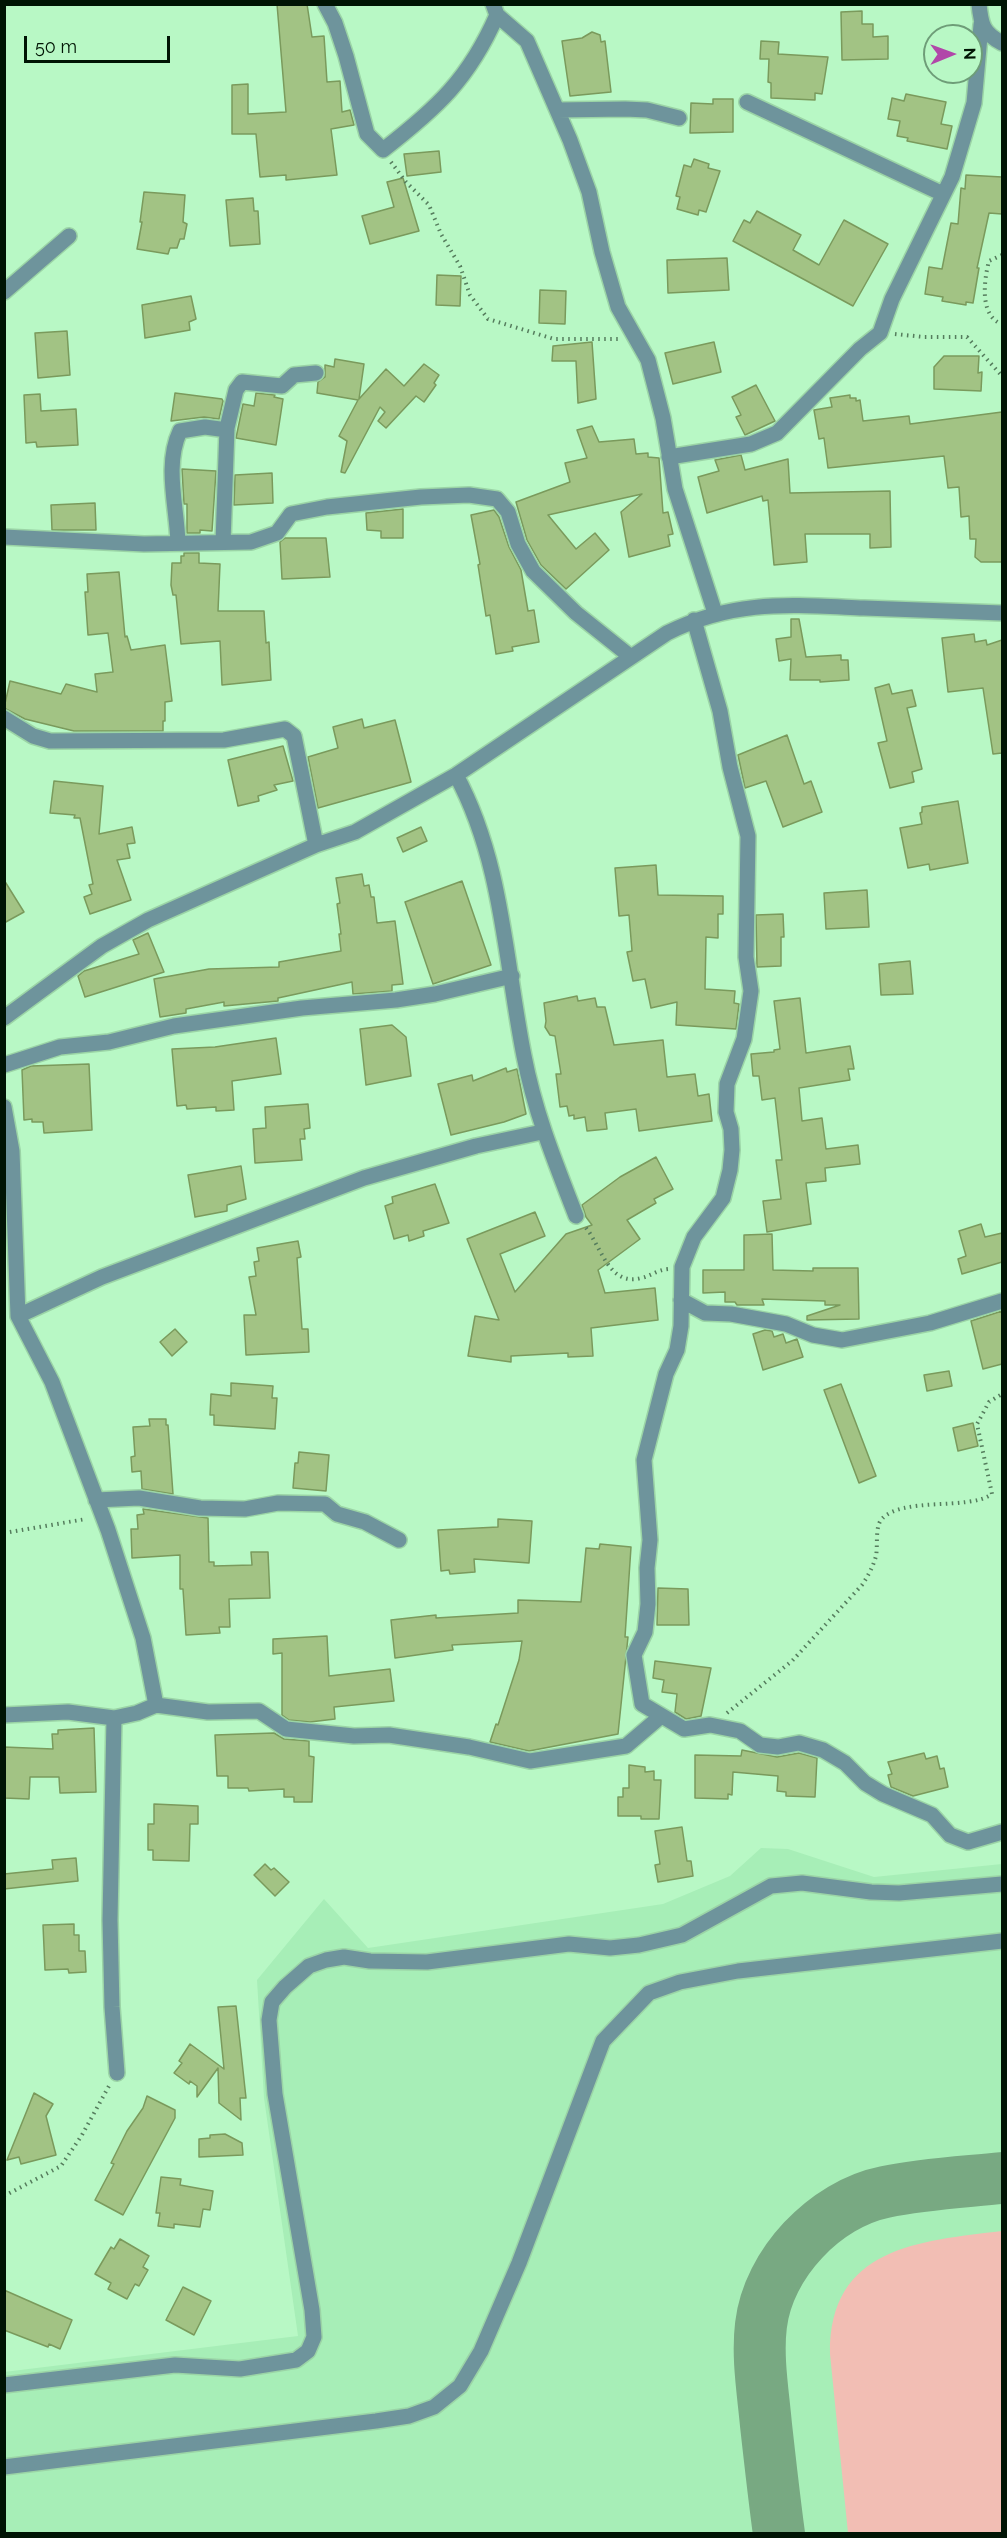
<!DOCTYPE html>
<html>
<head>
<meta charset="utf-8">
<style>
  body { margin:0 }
  #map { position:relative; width:1007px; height:2538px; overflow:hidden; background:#b8f8c5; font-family:Raleway,sans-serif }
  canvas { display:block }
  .frame { position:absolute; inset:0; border:6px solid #001404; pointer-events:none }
  .north { position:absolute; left:923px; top:24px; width:60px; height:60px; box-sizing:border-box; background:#b8f8c5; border:2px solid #6e9d78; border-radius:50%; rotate:89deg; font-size:16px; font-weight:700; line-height:24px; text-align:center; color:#001404 }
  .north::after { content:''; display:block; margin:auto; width:21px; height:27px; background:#b147a9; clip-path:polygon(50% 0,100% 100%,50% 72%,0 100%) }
  .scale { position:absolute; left:24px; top:36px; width:146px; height:27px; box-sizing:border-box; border:3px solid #001404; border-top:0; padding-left:8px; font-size:18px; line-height:21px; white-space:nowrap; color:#001404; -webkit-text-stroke:4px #b8f8c5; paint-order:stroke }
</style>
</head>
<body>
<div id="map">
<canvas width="1007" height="2538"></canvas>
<div class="frame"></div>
<div class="north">N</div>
<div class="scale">50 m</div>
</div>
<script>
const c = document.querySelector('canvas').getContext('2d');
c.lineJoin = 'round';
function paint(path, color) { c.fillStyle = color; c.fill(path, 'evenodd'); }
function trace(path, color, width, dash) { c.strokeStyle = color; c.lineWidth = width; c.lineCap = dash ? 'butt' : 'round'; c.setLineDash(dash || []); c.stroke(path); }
paint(new Path2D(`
  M761 1848 788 1849 874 1877 1002 1864V2533H5L4 2372 298 2336 264 2098 257 1980 324 1899 368 1948 663 1904 730 1876Z`), '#a7eeb7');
paint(new Path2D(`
  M1002 2231V2533H848L830 2354C829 2247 919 2241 1002 2231Z`), '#f2beb4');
trace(new Path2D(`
  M779 2534C774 2497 770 2461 766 2425 763 2392 757 2357 761 2325 768 2264 825 2204 885 2192 923 2184 964 2182 1002 2178`), '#78a982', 52);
const building = new Path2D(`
  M277 4H307L312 37 324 36 327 82 340 81 342 112 350 110 354 125 331 129 337 175 286 180V175L260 177 256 134H232V85L248 84V114L286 112Z
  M862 11V24H873V37L888 36V59L842 60 841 12Z
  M592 32 600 35 601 42 605 41 611 92 570 96 562 41 582 38Z
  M761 41 779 42 778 54 828 57 822 94 815 93V100L771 98V83L768 82 769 59H760Z
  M906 94 946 102 941 124 952 126 947 149 907 141 908 138 897 136 900 121 888 119 892 98 904 101Z
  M713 99H733V132L690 133 691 103 713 104Z
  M439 151 441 172 407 176 404 154Z
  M694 159 709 164 708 168 720 171 706 212 699 210 698 215 677 209 680 197 676 196 684 165 691 167Z
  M966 175 1002 177V214L989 213 977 268H979L973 303 966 302V305L942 301 943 297 925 294 929 267 942 269 951 223 958 224 961 188 965 189Z
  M403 178 419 231 370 244 362 216 394 207 387 182Z
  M144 192 185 195 183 222 187 224 184 239H180L177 248H170L168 254 137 249 142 222H140Z
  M253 198 254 211H258L260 244 230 246 226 200Z
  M757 211 801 235 793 250 819 265 844 220 888 244 853 306 733 241 744 220 750 223Z
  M727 258 729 290 668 293 667 260Z
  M437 275 461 276 460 306 436 305Z
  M540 290 566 291 565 324 539 323Z
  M191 296 196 319 189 322 190 330 145 338 142 305Z
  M67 331 70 375 38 378 35 333Z
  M592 342 596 399 578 403 576 361H552L553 346Z
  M714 342 721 372 673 384 665 353Z
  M944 356H979L978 373 982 372 981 391 934 389V367Z
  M335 359 364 364 359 399 386 369 404 386 424 364 439 375 434 383 436 385 424 402 416 396 386 428 378 421 385 412 380 407 345 473 341 472 347 441 339 436 358 400 317 393 318 382 325 377V365L334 367Z
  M756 385 775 421 745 435 736 417 741 415 732 397Z
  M175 393 222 399 223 401 219 419 204 417 171 421Z
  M256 393 275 395 274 397 283 399 276 445 236 438 243 404 254 406Z
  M40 394 41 411 76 409 78 445 37 447 36 442 26 443 24 395Z
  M850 395V398H856V401L860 400 863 421 909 416 910 424 1002 412V562H981L975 557 976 539H970L969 516 961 517 959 487 948 488 944 456 828 468 824 438 819 439 814 410 832 407 830 398Z
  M592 426 599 442 634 439 636 454 648 453V457L659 458 663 513 668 512 673 534 668 535 670 546 629 557 621 512 642 494 548 515 576 549 595 533 609 550 566 589 541 565 527 540 516 502 570 482 565 463 587 458 577 430Z
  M741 455 745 470 788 459 790 493 890 491 891 547 870 548V534H805L807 562 774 565 768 500 763 501 762 496 707 513 698 477 719 471 715 460Z
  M182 469 216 471 212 531 200 530V533H187V504H184Z
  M272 473 273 503 234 505 235 475Z
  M95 503 96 530H52L51 505Z
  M403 509V538H381V531L367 530 366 513Z
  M494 510 499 517 509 547 521 570 528 611 534 610 539 642 512 647 513 651 496 654 490 615 486 616 478 565 480 564 471 515Z
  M285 538H326L330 577 282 579 280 542Z
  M184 553H199V563L220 564 218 611H264L266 643 269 642 271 680 222 685 220 641 181 644 176 595H173L171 585 172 563H181V556H184Z
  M119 572 125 637 127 636 131 650 165 645 172 701 165 702V721H163V731H74L25 719 4 708 10 681 61 694 66 684 97 692 95 674 113 672 108 633 88 635 85 592H88L87 574Z
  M791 619H799L806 657 841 655V660H848L849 680 820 682V680H790L791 659 779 661 776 639 791 637Z
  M974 634 975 642 986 640 987 645 1002 640V753L993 754 983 688 948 692 942 638Z
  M889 684 892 694 912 690 916 706 907 708 922 769 912 772 914 782 890 788 878 743 887 741 875 688Z
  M362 719 364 728 395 720 411 782 318 808 308 757 338 748 333 727Z
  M787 735 804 784 811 781 822 812 783 827 766 781 745 788 738 755Z
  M283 746 293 781 274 785 277 790 258 796 259 801 238 806 228 760Z
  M54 781 103 786 99 834 132 827 135 843 127 844 130 858 117 860 131 900 90 914 84 897 92 894 89 885 93 884 80 818H74L75 815 50 813Z
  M958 801 968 863 930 870 929 864 908 868 900 828 922 824 920 813 922 812V807Z
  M421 827 427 841 403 852 397 838Z
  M656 865 658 895 723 896V914H718V938L706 937 705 989 735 991 734 1003 739 1004 736 1029 676 1025 677 1002 651 1008 645 979 633 981 627 952 632 951 629 915 619 916 615 868Z
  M362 874 364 886 369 885 371 897H374L377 923 395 921 403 984 392 985V991L353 994 352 982 278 998V1001L224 1006V1002L186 1009V1013L160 1017 154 979 209 969 279 967V962L341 951 339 934H341L337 904 340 903 336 878Z
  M4 880 24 912 4 923Z
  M462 881 491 965 433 984 405 902Z
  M867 890 869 927 826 929 824 893Z
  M783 914 784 937H781V966L757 967 756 915Z
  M148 933 164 972 85 997 78 976 84 971 139 954 133 940Z
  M910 961 913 994 881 995 879 964Z
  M577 996 578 1001 595 998 597 1007H605L614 1045 663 1040 667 1077 695 1074 698 1096 709 1094 712 1121 639 1131 636 1109 605 1113 607 1129 587 1131 585 1117 574 1119V1115L569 1116 567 1106 560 1107 556 1074H561L555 1036 550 1035 545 1027 546 1021 544 1003Z
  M800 998 806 1053 850 1046 854 1069H848L850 1080 799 1088 802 1121 822 1118 826 1149 858 1145 860 1164 825 1168 826 1181 806 1183 811 1224 767 1232 763 1201 781 1199 776 1160H782L775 1098 762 1100 759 1076H753L751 1054 774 1052V1050L780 1049 774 1001Z
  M392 1025 406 1037 411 1076 366 1085 360 1029Z
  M276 1038 281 1074 232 1081 234 1110 216 1111V1107L187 1109 186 1105 177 1106 172 1049 215 1047Z
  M89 1064 92 1130 44 1133 43 1122H32V1119L24 1120 22 1070 31 1066Z
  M506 1068 507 1072 517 1069 526 1114 504 1122 451 1135 438 1084 472 1075 473 1081Z
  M308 1104 310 1128 304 1129 305 1139H300L302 1160 255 1163 253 1129 266 1128 265 1107Z
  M656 1157 673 1189 654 1199 656 1203 627 1220 640 1239 598 1270 605 1293 655 1288 658 1320 591 1328 593 1356 568 1357V1353L511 1356V1362L468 1356 475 1316 499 1320 467 1239 535 1212 545 1236 500 1254 515 1292 566 1234 592 1225 586 1217 582 1205 620 1177Z
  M241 1166 246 1199 227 1205V1211L195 1217 188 1175Z
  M435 1184 449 1223 423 1231 424 1236 409 1241 408 1235 394 1239 385 1206 393 1203 392 1197Z
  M981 1224 985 1237 1002 1233V1262L962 1274 958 1259 966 1256 959 1231Z
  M772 1234 773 1270 813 1271V1268H858L859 1319 807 1320V1316L840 1305H825V1301L762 1299 764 1305H737L735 1302H725V1292L703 1293V1270H744V1235Z
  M298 1241 301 1257 297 1258 302 1329H308L309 1352 246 1355 244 1315H256L249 1277 256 1276 254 1262 259 1261 257 1248Z
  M1002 1311V1364L983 1369 971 1321Z
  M175 1329 187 1342 172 1356 160 1342Z
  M765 1330 772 1331 774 1337 783 1334 786 1343 797 1339 803 1357 763 1370 753 1334Z
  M949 1371 952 1386 927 1391 924 1375Z
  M231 1383 273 1386 272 1398H277L275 1429 214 1425V1415H210L211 1394 231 1396Z
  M841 1384 876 1476 859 1483 824 1390Z
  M149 1419H166V1425H168L173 1494 142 1489 141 1471 132 1472 131 1457 135 1456 133 1427 150 1426Z
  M973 1423 978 1446 958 1451 953 1428Z
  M299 1452 329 1455 326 1491 293 1488 295 1463H298Z
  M143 1509 208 1518 209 1562H214V1566L252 1565 251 1552H268L270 1598 229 1599 230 1627H219L220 1633 186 1635 183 1589H180V1555L132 1558 131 1529H138L137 1515 144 1514Z
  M498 1519 532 1521 529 1563 474 1559 475 1572 450 1574 449 1570 441 1571 438 1530 498 1527Z
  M600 1544 631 1547 625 1637H628L618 1734 529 1751 490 1742 496 1724 498 1725 519 1660 522 1641 452 1645 453 1650 395 1658 391 1620 436 1615V1618L518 1613V1600L581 1602 586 1548 599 1549Z
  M658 1588 688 1589 689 1625H657Z
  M327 1636 329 1676 390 1669 394 1701 334 1707 335 1719 310 1722 289 1720 282 1715V1653L273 1654V1639Z
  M655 1661 711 1668 701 1716 686 1719 675 1712 677 1694 662 1692 664 1680 653 1678Z
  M94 1728 96 1792 60 1793 59 1777H30L29 1799 4 1798V1747L53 1749 52 1734H58V1730Z
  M274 1733 284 1739 309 1741V1756L314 1757 312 1802H294V1797H284V1789L249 1791 248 1788H228V1776H217L215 1735Z
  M742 1750 777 1757 799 1753 817 1758 815 1797 786 1796V1792L777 1791 778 1776 733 1772 732 1795 728 1794V1799L695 1798V1755L741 1756Z
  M924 1753 926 1759 937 1756 940 1769 944 1768 948 1787 913 1796 891 1787 888 1775 892 1774 888 1762Z
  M629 1765 645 1767V1772L654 1771V1780H661L659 1819H641V1816H618V1797H623V1788H629Z
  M154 1804 198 1806V1824H190L189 1861 153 1860V1850H148V1824H154Z
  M682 1827 687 1861H691L693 1876 658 1882 655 1865 660 1864 655 1831Z
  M76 1858 78 1881 4 1889V1874L53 1869 52 1860Z
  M265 1864 271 1870 274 1868 289 1882 275 1896 254 1875Z
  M74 1924V1935H79V1951H85L86 1972 69 1973 68 1969 45 1970 43 1925Z
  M236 2006 246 2098H240L241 2120 219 2103 218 2068 197 2097V2086L190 2081 189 2084 174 2073 182 2063 179 2061 190 2044 224 2069 218 2007Z
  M34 2093 53 2104 46 2116 56 2155 21 2164 19 2157 7 2160Z
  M147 2096 175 2110V2118L123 2215 95 2200 114 2164 111 2163 127 2131 143 2108Z
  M225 2134 242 2143 243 2155 199 2157V2139L210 2138V2135Z
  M161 2177 181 2179 180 2185 213 2191 210 2210 203 2209 200 2227 174 2224V2228L158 2226 160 2213H156Z
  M120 2239 149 2256 143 2267 148 2270 139 2286 135 2284 127 2299 108 2289 111 2283 95 2274 111 2247 114 2249Z
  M183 2287 211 2301 194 2335 166 2320Z
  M4 2290 72 2320 60 2349 49 2344 48 2347 4 2330Z`);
paint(building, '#a2c384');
trace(building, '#7a9a5c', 1.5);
const minor = new Path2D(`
  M325 4 335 23 346 56 367 134 383 150C437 108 469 79 497 15
  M493 4 497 15 527 41 570 140 589 192 602 252 618 307 648 360 663 418 675 489 715 613
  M979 4C981 25 983 33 1002 43
  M747 102 943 194
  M558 110 625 109 647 110 679 118
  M4 292 69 236
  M669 457 751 444 777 433 860 349 880 333 892 299 952 177 974 103 981 25
  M4 537 144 544 251 542 277 533 291 514 327 507 421 497 469 495 497 499 508 512 518 544 533 571 576 613 631 657
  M223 542 227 428 236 390 242 382 282 386 294 375 316 373
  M178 543C177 507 164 465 180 431L205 427 227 430
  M694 620 720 711 730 767 748 836 746 957 751 991 744 1039 727 1084 726 1112 731 1129 732 1150 730 1170 723 1198 694 1237 682 1267 681 1326 677 1350 666 1374 644 1460 650 1540 647 1568 648 1604 645 1632 634 1655 642 1704 684 1729 710 1725 740 1731 760 1745 778 1747 799 1743 823 1750 845 1763 865 1783 883 1794 932 1815 950 1835 968 1842 1002 1832
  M4 718 33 736 50 741 224 740 285 729 294 736 316 845
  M456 775C503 862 505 962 524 1056 535 1113 555 1162 576 1216
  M4 1018 102 946 148 920 316 845 355 832 456 775 667 633C735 599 790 605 864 608 910 610 956 611 1002 613
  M4 1065 60 1047 109 1042 174 1026 302 1008 396 1000 435 994 512 976
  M4 1107 12 1151 18 1316 52 1382 108 1530 143 1638 156 1705 137 1713 114 1718 68 1712 4 1715
  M681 1300 705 1313 731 1314 786 1324 813 1335 842 1340 930 1323 1002 1301
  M18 1316 102 1277 364 1178 476 1146 542 1132
  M96 1500 139 1498 200 1508 245 1509 278 1503 325 1504 337 1514 365 1522 399 1540
  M156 1705 208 1712 259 1711 286 1729 354 1736 389 1735 469 1747 530 1761 626 1746 660 1717
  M114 1718 110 1920 112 2007 117 2073
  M4 2385 175 2365 240 2369 296 2360 308 2351 314 2337 312 2310 275 2094 269 2020 272 2002 285 1987 309 1966 326 1960 344 1957 370 1961 427 1962 569 1944 610 1948 639 1945 682 1935 771 1886 802 1883 871 1892 899 1893 1002 1884
  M4 2467 376 2421 409 2416 434 2407 460 2386 481 2351 519 2263 603 2041 649 1993 680 1982 738 1971 1002 1941`);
trace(minor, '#9bd4a6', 18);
trace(new Path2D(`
  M391 162 406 182 429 205 441 234 460 266 470 295 488 319 554 339H618
  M1002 255 989 261C984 280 979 316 1002 324
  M895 334 924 337H967L1002 376
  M586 1228C601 1246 609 1287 641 1278 651 1276 657 1270 668 1269
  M4 1533 86 1519
  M727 1713 792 1661 862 1585C868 1576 873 1567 876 1556 878 1546 875 1528 881 1520 900 1496 969 1511 992 1494L977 1424 989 1402 1002 1394
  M4 2196 61 2166 82 2135 109 2086`), '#557d5d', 4, [1.5, 4.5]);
trace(minor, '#6e949c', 15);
</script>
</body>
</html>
